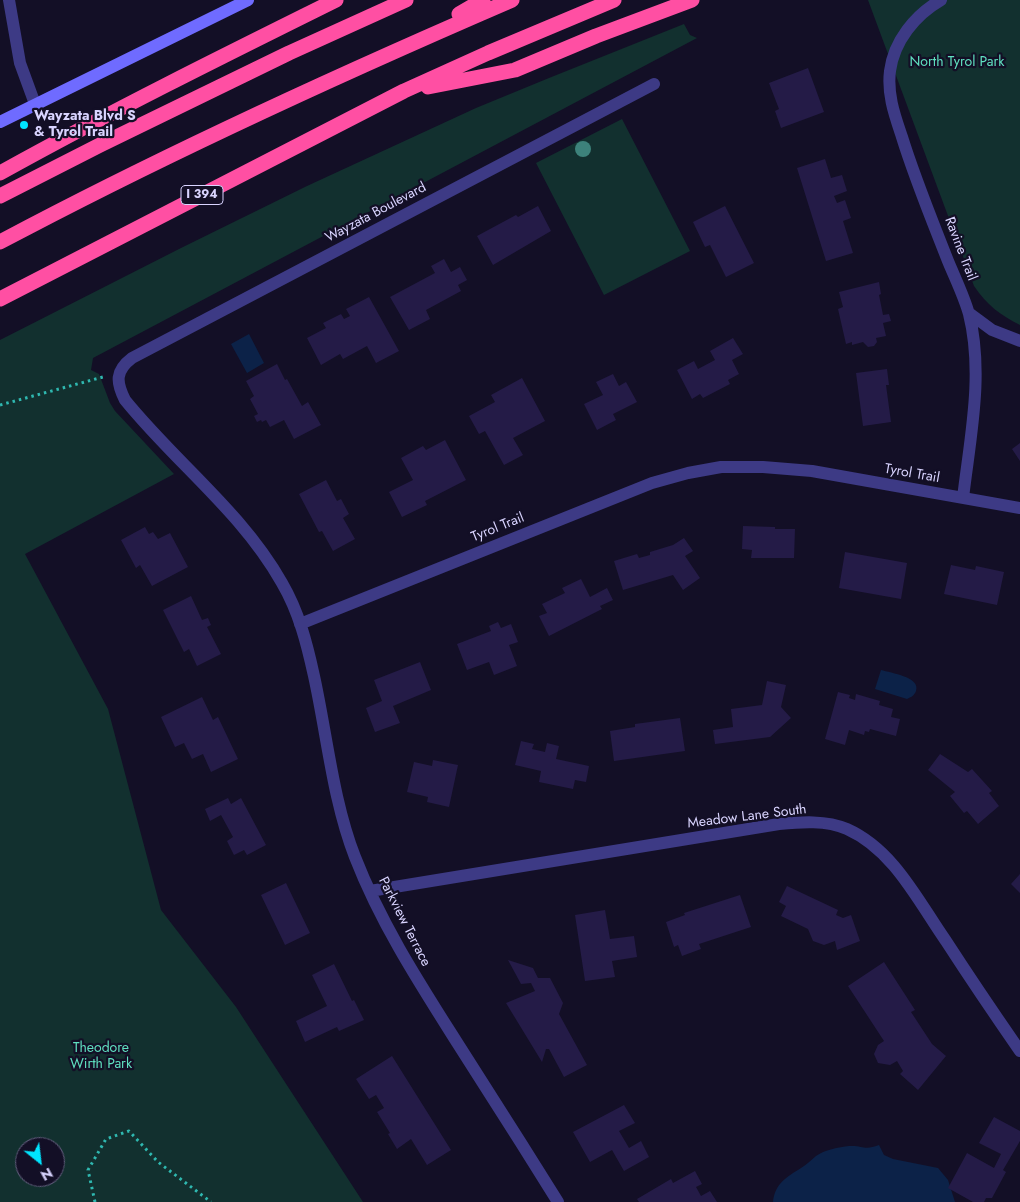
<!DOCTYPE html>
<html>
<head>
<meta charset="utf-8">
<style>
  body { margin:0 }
  #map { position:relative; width:1020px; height:1202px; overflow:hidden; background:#130f26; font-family:Jost,sans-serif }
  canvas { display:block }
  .north { position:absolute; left:15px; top:1137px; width:50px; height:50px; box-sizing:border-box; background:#130f26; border:1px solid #625e7d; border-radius:50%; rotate:151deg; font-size:14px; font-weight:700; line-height:20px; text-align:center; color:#d9d4ff }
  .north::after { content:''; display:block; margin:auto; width:18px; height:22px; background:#00e5ff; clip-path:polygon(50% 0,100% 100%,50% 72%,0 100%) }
</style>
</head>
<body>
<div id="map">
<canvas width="1020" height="1202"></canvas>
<div class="north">N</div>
</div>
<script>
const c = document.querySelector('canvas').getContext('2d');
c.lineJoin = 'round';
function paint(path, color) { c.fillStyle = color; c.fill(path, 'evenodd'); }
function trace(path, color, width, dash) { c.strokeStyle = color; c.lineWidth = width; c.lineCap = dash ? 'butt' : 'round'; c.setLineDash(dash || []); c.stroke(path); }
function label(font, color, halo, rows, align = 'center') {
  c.font = font + ' Jost,sans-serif'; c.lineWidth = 4.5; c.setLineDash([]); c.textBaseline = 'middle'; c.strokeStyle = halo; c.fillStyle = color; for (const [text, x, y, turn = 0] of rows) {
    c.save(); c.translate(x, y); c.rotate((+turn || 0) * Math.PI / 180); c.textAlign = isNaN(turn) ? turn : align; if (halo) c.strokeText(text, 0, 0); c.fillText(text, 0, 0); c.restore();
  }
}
paint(new Path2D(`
  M868 0H1020V325C1000 315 987 305 974 286Z
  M684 24 690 35 697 38 93 358 91 370 99 374 110 403 115 411 174 474 25 554 108 709 161 910 236 1007 363 1202H0V340L181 248 307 186 476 108 549 78ZM25 1147H55V1177H25Z
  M622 119 690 251 604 295 536 163Z`), '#12302f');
paint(new Path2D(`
  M249 334 264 363 247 373 231 344Z
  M881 670C891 673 921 677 916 691 914 696 911 697 907 699L875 689Z
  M879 1145 884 1155 893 1159 938 1168 948 1180 955 1202H773C775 1183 787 1177 801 1168 806 1165 811 1160 816 1156 824 1150 839 1147 849 1146 863 1145 864 1151 879 1145Z`), '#0c2248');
paint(new Path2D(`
  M808 68 824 112 781 128 775 111 779 109 769 83Z
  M825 159 831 178 842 175 847 191 834 196 837 203 845 200 851 218 843 221 853 253 826 261 797 168Z
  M538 206 551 231 493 265 477 236 516 215 518 217Z
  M725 206 754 263 726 277 710 245 705 247 693 222Z
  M444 259 451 272 460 267 467 280 458 285 461 291 426 310 430 319 409 330 390 297 435 273 431 266Z
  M879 282 881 294 879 295 883 315 889 314 891 321 883 323 886 336 876 338 877 342 874 346 868 347 863 342 852 345V342L846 344 838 309 843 307 839 292Z
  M369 297 399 351 376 363 367 346 343 359 340 354 321 365 307 338 326 328 323 323 341 314 344 319 350 316 346 309Z
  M733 338 743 354 732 360 739 374 728 380 730 384 703 398 700 394 692 399 677 370 694 361 698 369 715 360 710 351Z
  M277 364 285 380 287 379 302 406 308 402 321 425 294 439 284 420 270 427 266 420 262 422 261 420 257 422 254 416 258 414 250 399 254 396 246 381Z
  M887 369 889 385H886L891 422 863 426 856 373Z
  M613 374 619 386 626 382 637 402 613 414 616 420 597 430 584 404 603 395 596 382Z
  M522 378 545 421 513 438 523 455 504 465 485 431 479 434 469 416 495 402 491 395Z
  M445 440 466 480 425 501 427 505 402 517 389 492 413 480 401 458 423 446 426 450Z
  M1020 443V461L1012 449Z
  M326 480 337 501 341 499 349 514 343 518 355 539 333 551 322 531 319 532 299 494Z
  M743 526 775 527V529H795L794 558H751L752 550 742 549Z
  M145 527 149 534 153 532 158 539 170 533 188 567 152 586 140 565 136 568 121 540Z
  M684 538 693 551 685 556 700 578 683 590 673 575 623 590 614 561 637 554 639 558 650 555V552L673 545Z
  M845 552 907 563 901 599 839 588Z
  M951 565 975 570 976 566 1004 572 997 605 944 594Z
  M581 579 590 597 607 588 613 600 600 606 602 609 549 636 539 616 547 613 542 604 565 593 562 588Z
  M191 596 202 620 208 618 211 625 207 627 221 654 197 666 189 649 184 652 163 610Z
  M498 622 501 628 511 624 518 642 509 645 517 666 494 675 489 662 467 670 457 644 491 631 489 626Z
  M420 662 431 690 393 706 400 723 375 732 366 708 382 701 374 680Z
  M767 681 786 685 781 707 791 718 770 737 715 744 713 730 733 727 731 709 762 705Z
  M838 692 850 695 849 698 855 700 856 694 880 701 879 705 893 709 891 717 900 719 896 736 870 729 869 732 865 731 864 735 849 730 845 745 825 739Z
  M202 697 213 720 218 717 238 759 211 772 203 754 192 759 184 743 175 747 161 717Z
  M680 718 685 751 614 761 610 731 635 727V724Z
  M521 741 534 744 532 749 545 752 547 743 559 746 556 759 589 766 586 782 575 780 573 789 539 782 541 771 515 765Z
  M940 754 968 772 972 769 992 791 989 793 999 806 978 824 967 811 964 813 950 796 955 792 928 770Z
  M433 760 458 765 449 807 427 802 428 797 407 792 414 762 432 766Z
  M228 798 231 804 241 798 266 845 247 855 244 850 234 855 227 841 233 837 221 815 210 821 205 809Z
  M1020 874V893L1011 884Z
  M286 883 310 933 285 945 261 895Z
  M787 886 838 910 836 915 843 918 851 915 860 941 837 950 835 941 824 945 813 941 808 929 781 916 786 906 779 902Z
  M740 895 751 927 699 944 701 949 682 956 678 945 674 947 666 922 685 915 684 913Z
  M605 910 610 939 634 936 637 957 612 961 615 977 585 981 575 915Z
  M508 960 533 968 538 978H550L563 1003 559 1014 587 1065 564 1077 549 1049H546L542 1062 506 1003 535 991 531 983 521 984Z
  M884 962 915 1010 911 1012 932 1044 946 1056 918 1090 900 1074 903 1071 897 1061 890 1065 878 1063 874 1054 878 1045 884 1041 848 986Z
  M334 964 352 1001 354 1000 364 1020 339 1031 337 1027 305 1042 296 1021 327 1006 312 975Z
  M392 1056 451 1150 427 1165 411 1139 397 1149 388 1134 390 1133 377 1112 384 1108 376 1095 369 1099 356 1079Z
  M624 1105 635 1123 619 1131 629 1148 641 1141 649 1157 624 1171 612 1150 590 1162 573 1132Z
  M994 1117 1020 1131V1141L1003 1170 1006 1172 992 1198H986L984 1202H973L948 1188 967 1153 994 1168 1001 1154 979 1143Z
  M695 1171 702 1184 696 1187 701 1196 710 1191 717 1202H639L637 1199 671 1179 673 1183Z`), '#241b47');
trace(new Path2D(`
  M0 405 103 377
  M95 1202 88 1170 106 1139 129 1131 158 1162 211 1202`), '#2fb8b0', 3, [2.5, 4]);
trace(new Path2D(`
  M9 0 20 63 35 104
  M941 0C915 15 894 41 890 71 887 95 895 116 902 137 915 179 932 220 948 261 955 278 964 296 969 314 984 374 970 438 963 498
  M969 313 992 330 1020 341
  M300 624 652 483 688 473 721 467H763L812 471 1020 508
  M370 891 779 824C801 822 826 820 847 829 894 850 918 901 946 941 970 978 995 1015 1020 1051
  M558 1202C525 1149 492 1097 458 1044 420 984 381 924 355 857 333 801 327 735 314 676 307 644 299 612 282 583 242 512 176 463 125 400 116 382 115 371 132 358L654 84`), '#3d3a85', 12);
trace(new Path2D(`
  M0 122 248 0`), '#6f6bff', 12);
trace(new Path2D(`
  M459 14 483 0
  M428 87 515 70 596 36 692 0
  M0 173C110 112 223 56 336 0
  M0 196 100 145 289 53 406 0
  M0 242C167 153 338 75 512 0
  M0 299 404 91 488 53 614 0`), '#ff4fa3', 15);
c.fillStyle = '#3d827b';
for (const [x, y] of [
  [583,149]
]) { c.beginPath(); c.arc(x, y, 8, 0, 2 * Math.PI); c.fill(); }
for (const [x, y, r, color] of [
  [24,125,5,"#00e5ff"]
]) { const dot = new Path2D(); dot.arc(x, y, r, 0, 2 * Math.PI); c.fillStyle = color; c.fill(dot); trace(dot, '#130f26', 2); }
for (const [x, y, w] of [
  [202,195,42]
]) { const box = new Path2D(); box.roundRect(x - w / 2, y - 9.5, w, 19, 4); c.fillStyle = '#130f26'; c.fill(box); trace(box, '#d9d4ff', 1); }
label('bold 12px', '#d9d4ff', null, [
  ["I 394",202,195]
]);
label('14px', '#5fe0c0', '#130f26', [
  ["North Tyrol Park",957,63],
  ["Theodore",101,1049],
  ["Wirth Park",101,1065]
]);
label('bold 14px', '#d9d4ff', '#130f26', [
  ["Wayzata Blvd S",34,117],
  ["& Tyrol Trail",34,133]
], 'left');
label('14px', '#d9d4ff', '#130f26', [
  ["Wayzata Boulevard",376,213,-28],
  ["Ravine Trail",960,249,69],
  ["Tyrol Trail",912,474,10],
  ["Tyrol Trail",498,528,-22],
  ["Meadow Lane South",747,817,-7],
  ["Parkview Terrace",404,922,63]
]);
</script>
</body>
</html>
